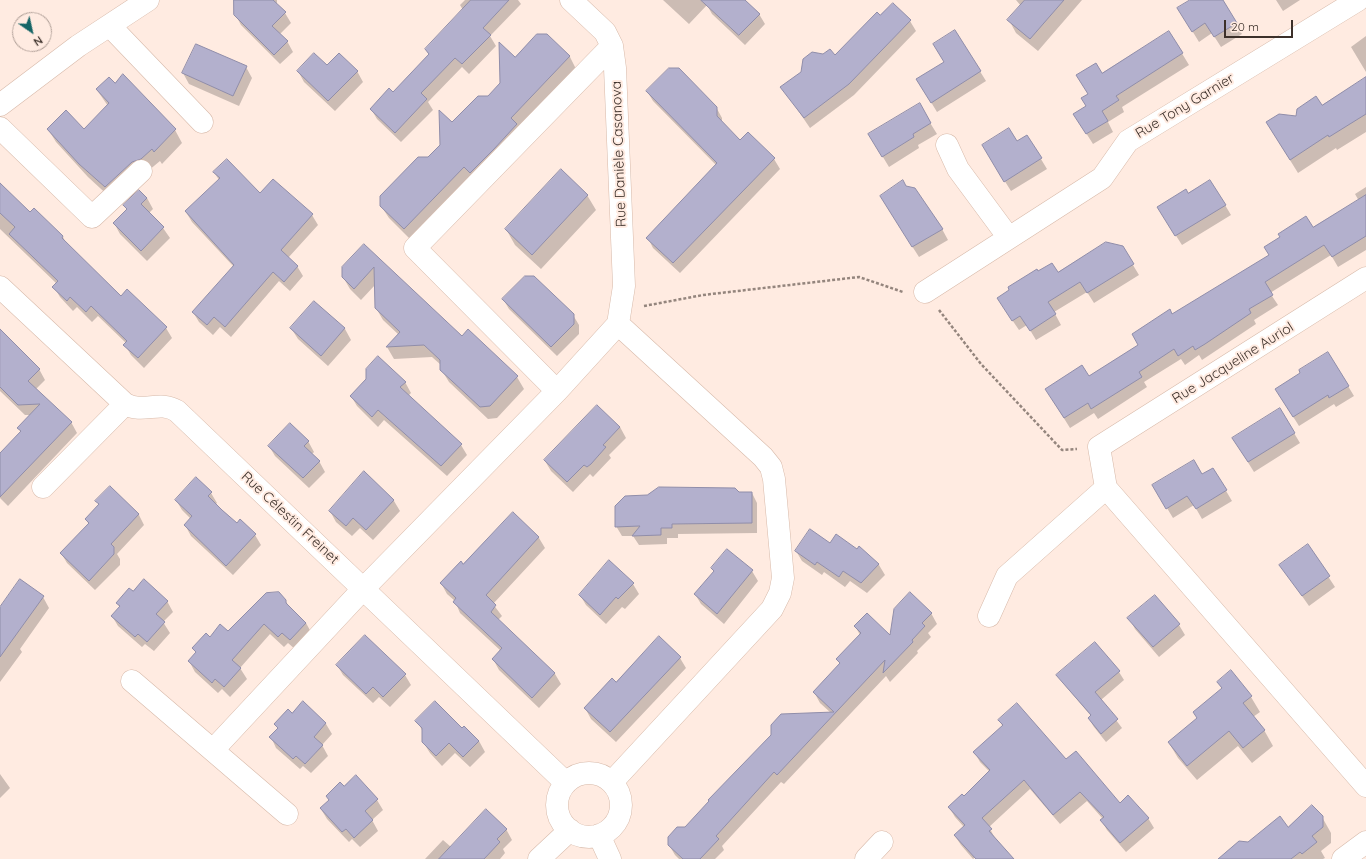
<!DOCTYPE html>
<html>
<head>
<meta charset="utf-8">
<style>
  body { margin:0 }
  #map { position:relative; width:1366px; height:859px; overflow:hidden; background:#ffebe1; font-family:Quicksand,sans-serif }
  canvas { display:block }
  .north { position:absolute; left:12px; top:12px; width:40px; height:40px; box-sizing:border-box; background:#ffebe1; border:1px solid #b1a098; border-radius:50%; rotate:146deg; font-size:11px; font-weight:700; line-height:16px; text-align:center; color:#3c302a }
  .north::after { content:''; display:block; margin:auto; width:14px; height:18px; background:#166566; clip-path:polygon(50% 0,100% 100%,50% 72%,0 100%) }
  .scale { position:absolute; left:1224px; top:20px; width:69px; height:18px; box-sizing:border-box; border:2px solid #3c302a; border-top:0; padding-left:5px; font-size:12px; line-height:14px; white-space:nowrap; color:#3c302a; -webkit-text-stroke:3px #ffebe1; paint-order:stroke }
</style>
</head>
<body>
<div id="map">
<canvas width="1366" height="859"></canvas>
<div class="north">N</div>
<div class="scale">20 m</div>
</div>
<script>
const c = document.querySelector('canvas').getContext('2d');
c.lineJoin = 'round';
function paint(path, color) { c.fillStyle = color; c.fill(path, 'evenodd'); }
function trace(path, color, width, dash) { c.strokeStyle = color; c.lineWidth = width; c.lineCap = dash ? 'butt' : 'round'; c.setLineDash(dash || []); c.stroke(path); }
function label(font, color, halo, rows, align = 'center') {
  c.font = font + ' Quicksand,sans-serif'; c.lineWidth = 4; c.setLineDash([]); c.textBaseline = 'middle'; c.strokeStyle = halo; c.fillStyle = color; for (const [text, x, y, turn = 0] of rows) {
    c.save(); c.translate(x, y); c.rotate((+turn || 0) * Math.PI / 180); c.textAlign = isNaN(turn) ? turn : align; if (halo) c.strokeText(text, 0, 0); c.fillText(text, 0, 0); c.restore();
  }
}
paint(new Path2D(`
  M235 0H277V5L285 13 291 23 280 34 287 41 293 52 280 64 241 25 235 14Z
  M465 0H518L521 4 490 36 496 46 469 74 462 67 428 102 433 110 401 142 377 119 371 109 393 94 429 55 426 50 463 10 460 5Z
  M663 0H744L759 14 765 24 745 45 712 14 707 5 689 24Z
  M1016 0H1082L1038 51 1016 33 1009 20 1021 6Z
  M1192 0H1221L1242 34 1221 47 1212 33 1199 42 1185 19Z
  M1276 0H1300L1283 11Z
  M880 17 910 21 916 31 854 95 810 128 782 87 802 72 835 57Z
  M955 31 986 81 937 112 923 89 945 62Z
  M1169 32 1189 65 1122 107 1124 112 1108 122 1113 132 1093 144 1081 125 1101 74Z
  M547 35 570 57 576 69 411 240 389 218 381 206 441 145 452 124 488 97 501 84 515 59Z
  M1366 36V72L1351 47Z
  M246 67 252 78 239 106 189 84 183 73Z
  M298 71H357L363 82 335 111 304 82Z
  M1366 78V132L1337 150 1336 148 1298 173 1267 123 1297 118 1321 106Z
  M115 84 175 130 182 143 162 164 160 161 113 200 88 177 56 142 48 129 84 130 108 106 97 90Z
  M647 91 716 107 722 118V123L740 141 774 159 780 169 680 273 653 248 648 238 717 166 653 101Z
  M919 105 937 134 918 145 919 148 889 167 869 134Z
  M1027 136 1047 169 1011 191 989 156Z
  M214 172 260 195 312 215 318 225 288 258 297 266 303 276 290 291 279 281 231 337 220 327 213 335 199 322 193 312 234 267 192 222 186 212 219 180Z
  M0 185 30 213 34 209 63 237 67 245 121 297 166 328 172 338 144 368 131 355 125 345 126 343 98 316 92 322 77 307 73 311 60 297 54 287 57 284 0 229Z
  M906 187 942 229 948 240 919 257 887 207Z
  M1366 187V250L1338 267 1331 255 1270 293 1278 305 1254 320 1256 324 1202 360 1199 355 1185 365 1181 359 1144 382 1147 387 1098 419 1094 413 1070 428 1052 399 1139 345 1172 315 1359 201 1355 194Z
  M139 191 147 198 153 209 149 213 163 228 170 238 147 261 120 234 114 223 127 210 124 205Z
  M1188 194 1225 205 1231 215 1182 245 1164 217Z
  M587 195 596 210 541 269 515 245 506 229Z
  M364 245 462 338 468 331 517 377 524 389 497 418 488 419 449 382 441 369V365L432 357 394 359 387 347 399 335 383 320 376 308 375 285 361 300 350 289 343 277Z
  M1122 247 1139 275 1094 303 1087 292 1054 312 1061 325 1036 340 1027 325 1019 330 1004 308 1038 273 1057 274Z
  M503 299 573 315 579 325V334L557 356 509 309Z
  M314 302 345 329 351 340 328 366 298 339 291 328Z
  M0 332 39 369 45 380 36 389 71 422 77 433 8 506 0 498V455L21 432 18 428 31 415H25L0 391Z
  M405 382 411 393 408 396 461 445 467 455 447 476 384 420 378 427 357 406 351 396Z
  M1348 386 1354 396 1336 407 1334 404 1299 426 1282 399Z
  M620 427 626 438 609 455 611 458 593 477 590 474 573 492 551 471 545 461Z
  M1294 433 1300 443 1254 472 1239 448Z
  M308 441 314 452 312 454 319 461 325 472 309 488 275 456 269 446Z
  M1213 469 1232 501 1202 519 1194 505 1173 518 1153 485 1202 476Z
  M364 473 394 501 400 511 373 540 360 528 352 536 336 522 330 511Z
  M110 487 139 515 144 525 117 554 120 559V565L95 590 67 563 61 553 89 525 86 519 99 506 97 501Z
  M211 493 217 503 216 504 237 524 255 535 261 545 233 575 191 536 185 525 191 519 182 510 176 500Z
  M739 493H752L757 503V533L678 534V538H667V544L639 545 633 536H622L616 526Z
  M513 514 539 538 545 548 493 604 502 616 498 620 555 674 561 684 539 708 499 670 493 659 501 651 460 613 455 601 447 594 441 583 463 565Z
  M830 544 857 550 859 548 879 565 885 575 867 593 850 581 845 587 824 572 822 575 802 561 796 551Z
  M1308 546 1335 587 1309 606 1281 566Z
  M609 561 633 584 639 594 625 609 622 607 606 624 586 605 580 595Z
  M712 568 752 571 758 581 724 624 701 604 695 594 714 572Z
  M133 593 167 601 173 612 163 622 170 633 154 651 145 644 142 647 118 626 112 616 120 608 117 603Z
  M43 597 49 608 20 649 22 652 0 682V608Z
  M285 600 290 608 306 623 312 634 296 650 288 643 284 647 270 634 240 668 247 679 230 697 222 689 218 693 195 672 189 661 196 653 193 648 210 638 228 633Z
  M931 613 937 624 928 633 931 637 917 651 918 653 890 682 886 676 784 784 781 782 722 846 724 850 715 859H679L675 855 669 845 686 828 831 713 820 703 814 692 840 664 837 659 860 635 855 626 890 637Z
  M1129 618 1179 625 1185 635 1159 657 1135 629Z
  M680 658 686 668 616 742 591 719 585 708 616 683Z
  M337 665 405 675 411 685 390 707 379 697 373 703 343 675Z
  M1119 672 1124 680 1101 700 1122 728 1106 742 1094 727 1089 719 1091 716 1063 683 1058 675Z
  M1218 682 1251 697 1260 712 1253 717 1264 730 1273 746 1252 763 1238 746 1197 780 1178 758 1169 743 1198 719 1222 689Z
  M303 703 326 724 332 734 322 745 328 756 311 773 303 766 300 769 276 748 271 737 278 729 275 724 292 715Z
  M999 720 1066 761 1119 804 1148 818 1154 828 1126 852 1107 830 1101 820 1103 819 1087 801 1060 824 1030 789 989 827 996 840 1012 859H989L983 852 973 859 961 845 955 836 964 827 955 817 949 807 964 797 990 772 980 762 975 753 1003 727Z
  M417 721 462 729 479 741 485 752 470 767 455 753 442 766 430 753 423 742V732Z
  M0 774 10 788 0 798Z
  M344 788 377 800 383 810 372 820 378 831 360 847 352 839 349 842 327 819 321 809Z
  M1322 817 1331 833V843L1321 851 1325 858 1323 859H1236L1287 828Z
  M506 829 512 840 503 849 505 853 500 859H425L443 840 451 847Z`), '#0003');
const building = new Path2D(`
  M234 0H273L286 12 272 26 288 41 274 55 234 15Z
  M471 0H509L483 28 491 35 462 64 455 58 421 93 427 99 395 133 370 109 389 88 393 92 429 54 425 49Z
  M701 0H745L760 14 739 35Z
  M1025 0H1064L1030 39 1007 20Z
  M1190 0H1223L1237 23 1214 37 1205 23 1192 32 1177 8Z
  M893 3 911 20 849 84 804 118 780 87 801 72 803 59 812 52 823 54 830 49 835 55 877 12 880 15Z
  M955 30 981 71 931 103 916 79 944 62 933 44Z
  M1169 31 1183 53 1116 96 1119 100 1102 111 1108 121 1086 134 1073 114 1086 106 1081 98 1088 94 1076 75 1096 63 1102 73Z
  M537 34H547L570 56 511 118 517 124 494 149 470 173 464 167 404 229 380 206V196L418 157H428L440 145 439 110 452 122 478 96H488L500 83 499 42 515 57Z
  M196 44 247 66 233 96 182 73Z
  M314 53 327 65 339 53 358 71 328 101 297 71Z
  M669 68H679L717 107V116L740 140 748 132 775 158 673 263 646 238 717 163 646 91Z
  M123 74 176 129 154 152 152 149 141 159 132 162 105 187 79 164 47 129 66 110 84 129 109 103 96 89 109 77 115 83Z
  M1366 77V114L1329 137 1328 135 1290 160 1266 122 1279 114 1296 116 1297 109 1316 96 1322 105Z
  M920 103 931 123 913 134 914 137 882 157 868 134Z
  M1009 128 1017 141 1027 135 1042 158 1004 182 982 145Z
  M227 159 260 193 273 179 313 214 281 250 298 266 284 282 273 272 225 327 214 317 207 325 192 312 234 265 185 211 220 178 213 172Z
  M561 169 588 195 532 255 505 229Z
  M903 180 906 186 915 188 943 229 912 247 880 196Z
  M1210 180 1226 205 1175 236 1157 207 1186 189 1188 193Z
  M0 183 30 212 34 208 63 236 62 238 121 296 127 289 167 327 138 358 123 345 127 341 91 306 86 312 70 297 67 301 52 287 58 281 9 234 15 227 0 213Z
  M139 190 147 198 141 204 164 227 141 251 113 223 127 209 123 205Z
  M1366 195V236L1332 257 1324 245 1265 282 1273 295 1249 309 1251 313 1205 344 1195 350 1193 346 1178 356 1174 349 1139 372 1142 377 1091 409 1088 403 1064 418 1045 389 1082 365 1089 376 1138 345 1132 334 1170 309 1172 314 1269 255 1264 247 1280 237 1278 234 1306 216 1313 227Z
  M1106 242 1123 246 1134 264 1087 293 1080 282 1048 302 1056 314 1030 331 1020 316 1012 321 997 298 1009 290 1008 287 1037 269 1038 271 1052 263 1058 272Z
  M364 244 462 336 468 329 518 376 490 406 480 407 452 381 440 370V360L424 345 386 347 400 332 375 308 374 267 354 289 342 277V267Z
  M525 276H534L574 314V324L551 347 502 299Z
  M314 301 345 328 321 356 290 328Z
  M0 329 40 369 28 381 72 422 0 497V453L21 431 17 428 40 404 18 405 0 387Z
  M1328 352 1349 386 1329 398 1328 395 1293 417 1275 389 1300 373 1299 370Z
  M378 356 406 382 400 387 462 444 441 466 378 410 372 417 350 396 366 379V369Z
  M597 405 620 427 603 445 606 447 591 464 587 467 584 465 567 482 544 460Z
  M1280 408 1295 433 1248 462 1232 438Z
  M290 423 309 441 304 446 320 461 303 478 268 446Z
  M1194 460 1202 474 1213 468 1227 490 1196 509 1187 496 1166 509 1152 485Z
  M364 471 394 500 366 530 353 518 346 526 329 511Z
  M196 477 212 492 208 496 222 510 237 523 240 519 256 534 226 566 184 525 192 516 175 500Z
  M110 486 139 514 111 544 114 547V554L89 581 60 553 89 523 85 519 99 504 95 501Z
  M659 487 735 488 739 492H752V523L672 524V528H661V535L632 536 640 526 615 527V506L625 496 647 495Z
  M513 512 539 537 486 595 496 605 491 612 555 673 532 698 492 659 502 648 453 602 456 598 440 583 461 561 463 564Z
  M810 529 830 543 836 534 857 549 859 546 879 564 861 583 843 571 839 577 817 562 815 565 795 551Z
  M1308 544 1330 576 1302 596 1279 565Z
  M727 549 753 570 717 614 694 594 714 571 711 568Z
  M609 560 634 583 618 599 616 597 600 615 579 595Z
  M20 579 44 596 0 657V607Z
  M144 579 168 601 156 614 165 622 147 642 138 634 135 637 111 616 120 606 116 603 129 588 133 591Z
  M279 592 286 600V603L306 623 290 640 282 633 278 637 264 624 232 660 241 668 224 687 215 679 212 683 188 661 196 652 192 648 206 633 210 637 220 624 228 631 266 593Z
  M910 592 932 613 922 623 925 626 912 640 913 642 883 673 885 660 777 775 774 772 716 836 719 839 700 859H683L668 845V837L677 827H685L709 801 708 800 771 735V725L781 714 834 712 813 692 840 663 836 659 861 633 854 626 867 613 890 635 894 609Z
  M1155 595 1180 624 1153 647 1127 618Z
  M365 635 406 674 383 697 373 687 366 694 336 665Z
  M659 636 681 657 610 732 584 708 612 678 616 682Z
  M1095 642 1120 671 1095 692 1118 719 1101 734 1088 718 1091 715 1056 675Z
  M1231 670 1252 696 1243 703 1265 730 1243 748 1229 731 1187 766 1168 742 1197 718 1193 712 1222 688 1217 682Z
  M303 701 326 723 314 737 323 745 305 764 296 756 293 759 269 737 278 728 274 724 288 709 292 713Z
  M435 701 462 728 464 726 479 741 463 757 449 743 436 756 422 742V728L415 721Z
  M1017 703 1066 759 1076 751 1120 803 1128 795 1149 818 1120 843 1100 820 1104 817 1080 792 1053 815 1024 780 982 818 992 829 989 831 1014 859H976L954 835 965 825 948 807 962 794 964 796 990 770 973 752 1003 725 998 720Z
  M356 775 378 799 365 811 373 820 354 838 346 829 342 832 320 808 329 800 326 796 340 782 344 786Z
  M1312 805 1323 816V827L1312 836 1317 842 1302 854 1300 852 1291 859H1218L1239 841 1248 842 1280 816 1288 827Z
  M486 809 507 829 497 839 500 842 484 859H439Z`);
paint(building, '#b3b0cd');
trace(building, '#908da9', 1);
const minor = new Path2D(`
  M571 0 605 32 612 46 615 68 624 286 618 324
  M110 26 202 122
  M0 105 78 46 148 0
  M0 128 92 217 141 171
  M947 145 958 169 1009 238
  M1366 278 1099 447 1106 488 1366 786
  M0 287 125 404C144 414 159 400 177 411L566 783
  M925 292 1102 178 1128 141 1358 0
  M557 391 415 248 612 46
  M43 487 125 404
  M989 616 1007 576 1106 488
  M132 681 287 814
  M213 750 364 588 557 391 618 324
  M557 805a32 32 0 1 1 64 0a32 32 0 1 1-64 0Z
  M612 782 772 609 780 593 783 578 774 479 771 467 763 457 618 324
  M599 835 610 859
  M539 859 570 830
  M866 859 882 842
  M1343 859 1366 842`);
trace(minor, '#d7b9a9', 23);
trace(new Path2D(`
  M644 306 703 295 859 277 903 292
  M939 310 981 364 1062 450 1077 449`), '#94857d', 2.5, [3, 2]);
trace(minor, '#fff', 22);
label('14px', '#3c302a', '#ffebe1', [
  ["Rue Tony Garnier",1185,106,-31],
  ["Rue Danièle Casanova",619,154,-92],
  ["Rue Jacqueline Auriol",1233,363,-32],
  ["Rue Célestin Freinet",290,518,43]
]);
</script>
</body>
</html>
